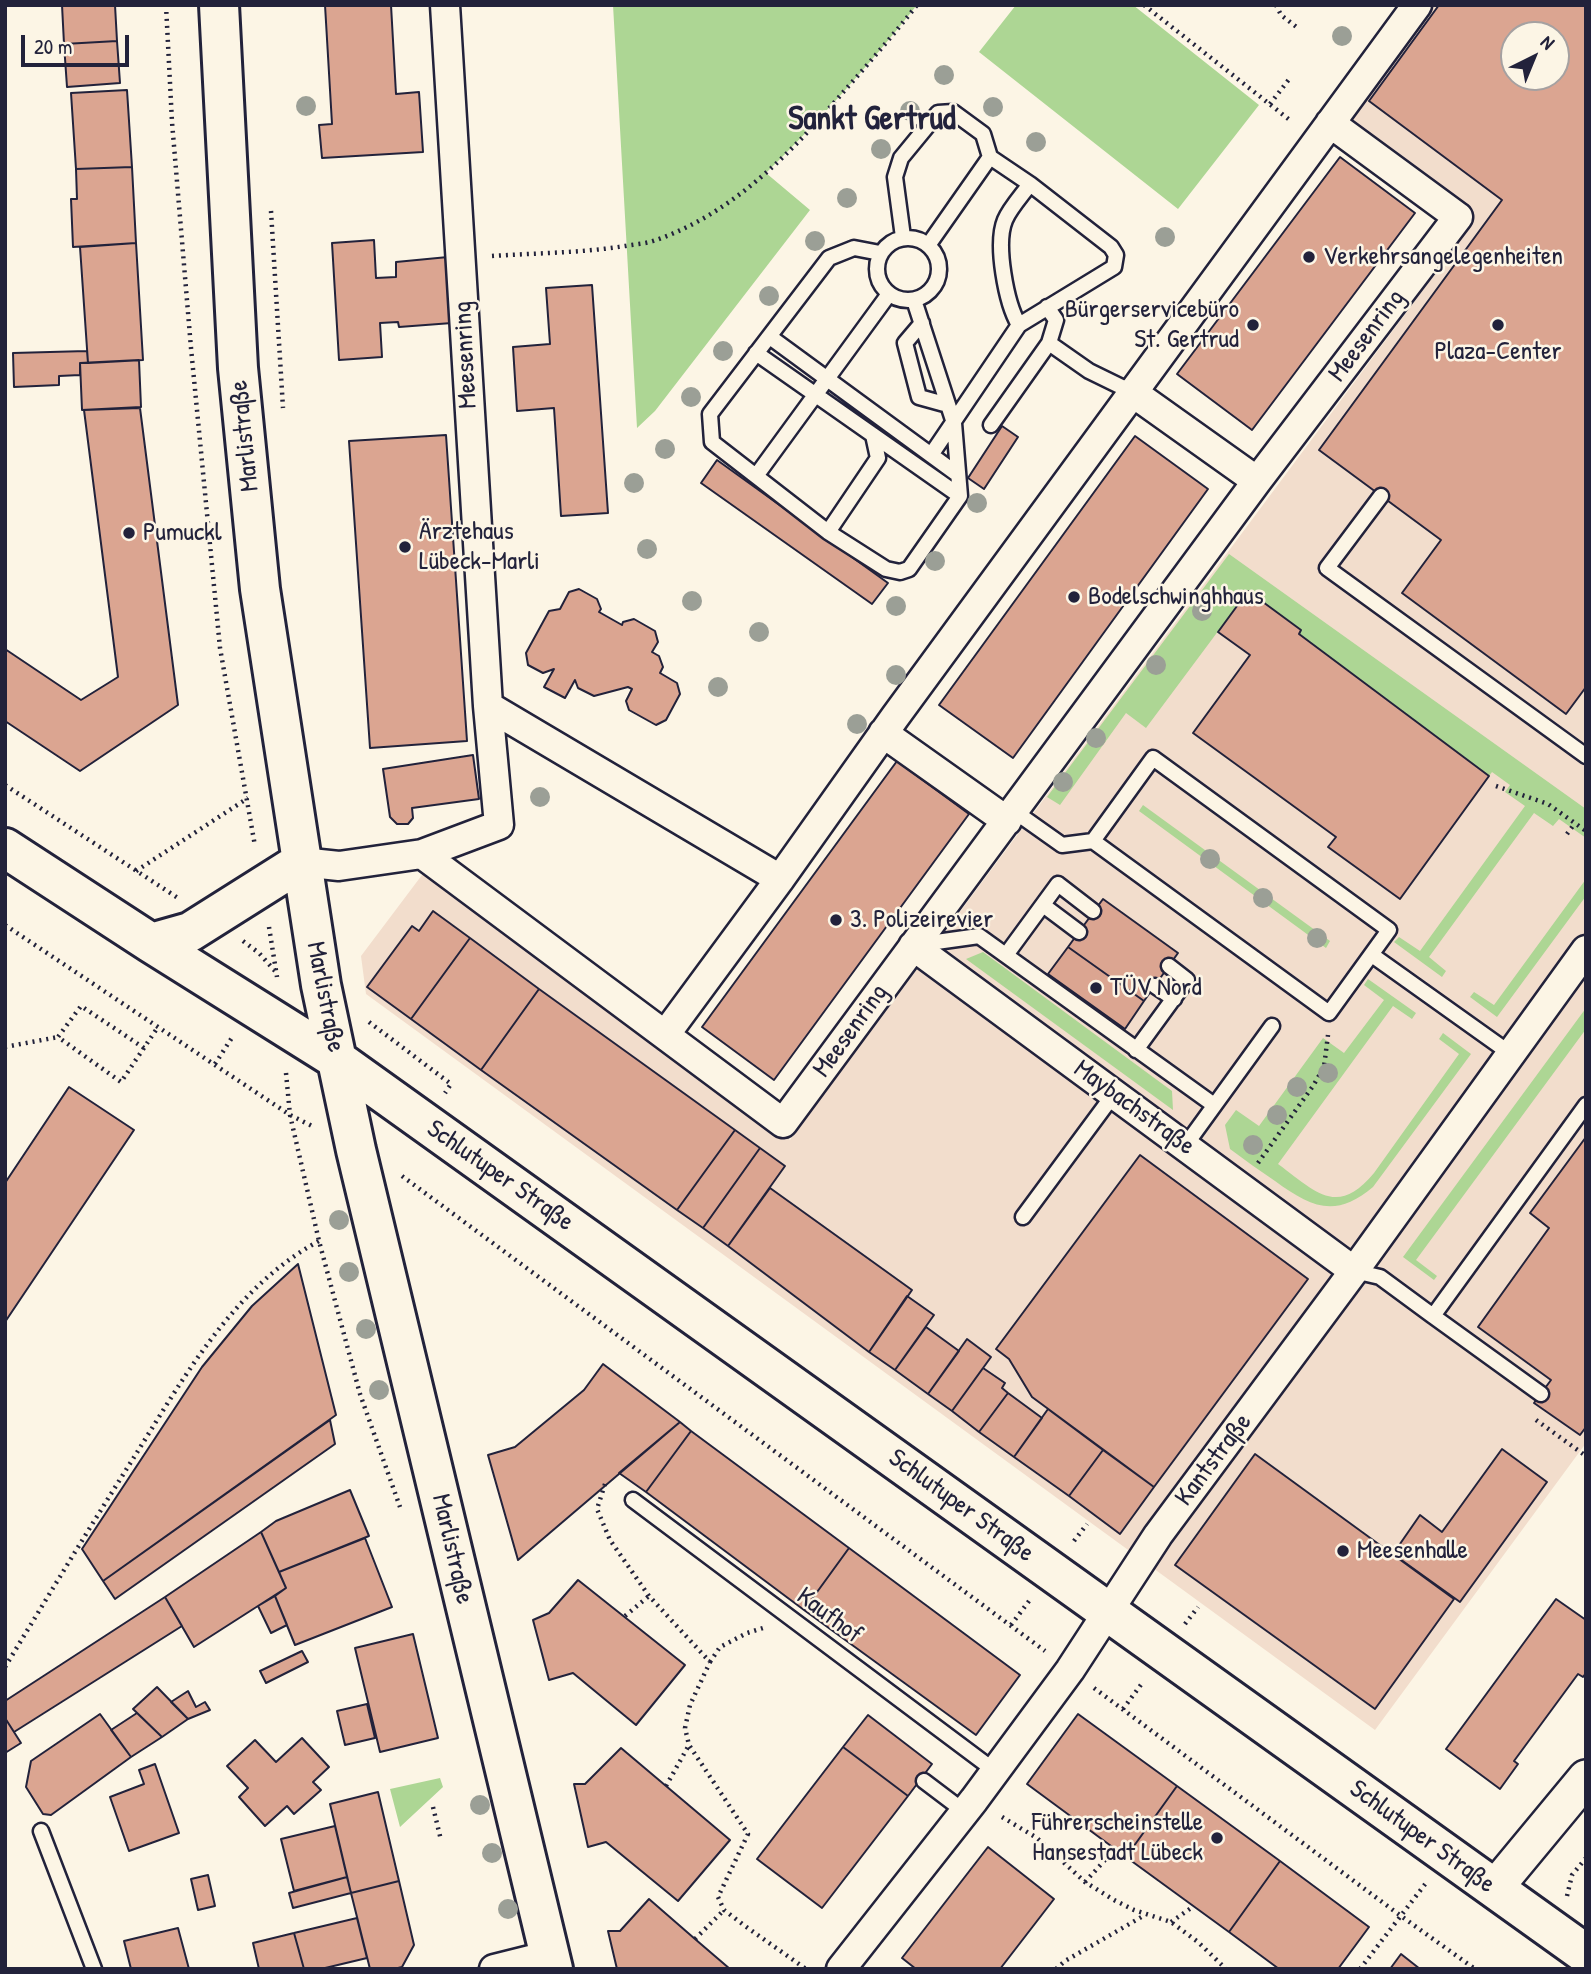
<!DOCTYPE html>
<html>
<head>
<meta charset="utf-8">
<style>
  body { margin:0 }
  #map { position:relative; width:1591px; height:1974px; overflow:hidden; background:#fcf5e5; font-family:"Patrick Hand",sans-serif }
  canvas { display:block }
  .frame { position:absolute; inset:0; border:7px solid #22223b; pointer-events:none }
  .north { position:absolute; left:1500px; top:21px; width:70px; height:70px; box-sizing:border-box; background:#fcf5e5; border:2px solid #a5a1a1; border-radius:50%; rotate:43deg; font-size:19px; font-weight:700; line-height:28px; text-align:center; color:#22223b }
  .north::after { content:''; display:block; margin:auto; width:24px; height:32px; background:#22223b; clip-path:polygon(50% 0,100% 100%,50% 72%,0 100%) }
  .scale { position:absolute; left:21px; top:35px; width:108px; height:32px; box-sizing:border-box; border:4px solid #22223b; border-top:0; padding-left:9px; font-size:21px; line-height:24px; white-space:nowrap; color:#22223b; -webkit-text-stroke:5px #fcf5e5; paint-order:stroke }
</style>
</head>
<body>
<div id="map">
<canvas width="1591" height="1974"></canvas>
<div class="frame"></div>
<div class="north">N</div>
<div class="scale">20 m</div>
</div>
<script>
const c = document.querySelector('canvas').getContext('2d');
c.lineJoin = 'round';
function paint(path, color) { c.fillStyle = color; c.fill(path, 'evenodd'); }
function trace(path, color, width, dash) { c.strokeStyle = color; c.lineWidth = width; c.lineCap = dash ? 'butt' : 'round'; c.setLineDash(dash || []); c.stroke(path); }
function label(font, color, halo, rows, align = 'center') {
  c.font = font + ' "Patrick Hand",sans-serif'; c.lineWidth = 5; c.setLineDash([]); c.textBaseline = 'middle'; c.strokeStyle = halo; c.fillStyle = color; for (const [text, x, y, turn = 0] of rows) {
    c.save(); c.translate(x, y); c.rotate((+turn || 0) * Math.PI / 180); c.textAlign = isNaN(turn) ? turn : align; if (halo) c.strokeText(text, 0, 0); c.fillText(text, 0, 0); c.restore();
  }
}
paint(new Path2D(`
  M1410 5H1586V1443L1375 1730 366 994 361 956 425 871 790 1140 1461 239 1314 130ZM1514 35H1556V77H1514Z`), '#f2ddcc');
paint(new Path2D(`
  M613 5H917C870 64 820 120 766 173L810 210 655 411 637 428Z
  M1016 5H1133L1259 105 1178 209 979 52Z
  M1229 554 1586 809V838L1559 819 1553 826 1534 813 1429 957 1446 971 1442 977 1394 942 1399 937 1420 951 1525 806 1505 792 1510 785 1492 772 1489 776 1299 634 1301 630 1248 591 1146 728 1126 713 1060 805 1047 797Z
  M1143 805 1330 941 1326 948 1139 811Z
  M1586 879V896L1497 1017 1470 997 1474 992 1494 1005Z
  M983 952 1172 1091 1173 1110 966 959Z
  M1368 979 1416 1013 1412 1019 1393 1006 1278 1164C1315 1191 1337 1218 1374 1173L1459 1054 1439 1039 1443 1033 1471 1054 1373 1187C1335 1219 1311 1207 1275 1181 1260 1171 1245 1160 1230 1149L1225 1125 1236 1110 1259 1126 1323 1038 1344 1053 1384 1000 1364 985Z
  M1586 1008V1029L1416 1260 1437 1276 1434 1280 1403 1257Z
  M440 1778 443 1787 400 1827 390 1789Z`), '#add694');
const building = new Path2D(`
  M62 5H115L117 41 64 44Z
  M325 5H391L396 94 419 92 423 152 322 158 319 125 332 124Z
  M1439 5H1586V687L1566 714 1402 593 1441 540 1319 450 1502 200 1369 101ZM1514 35H1556V77H1514Z
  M117 41 120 83 67 87 64 44Z
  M127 90 132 167 76 169 71 93Z
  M1340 157 1415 213 1252 430 1177 374Z
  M132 167 136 243 73 247 71 199H77L76 169Z
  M374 240 376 278 396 277V262L448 257 452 323 399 327 398 322 380 323 382 357 339 360 332 243Z
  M136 243 143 360 88 363 80 247Z
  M592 285 608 513 561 516 554 408 517 411 513 347 550 344 546 288Z
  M87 351 88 363H80V375L59 376V385L14 387 13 353Z
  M139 360 141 407 82 410 80 363Z
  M140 408 178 705 80 771 5 721V649L81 700 118 677 84 410Z
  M1002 426 1018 437 984 489 968 478Z
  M446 435 467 741 370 748 349 441Z
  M1135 436 1208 489 1013 758 939 705Z
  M717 460 888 583 872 604 701 483Z
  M579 589 597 599 601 609 599 612 622 625 623 622 634 619 655 631 658 642 652 652 659 656 663 667 660 673 677 683 680 694 666 720 656 725 629 710 626 701 632 689 628 687 594 696 578 688 575 680 565 698 544 687 554 669 543 673 528 665 526 653 549 611 560 609 569 592Z
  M1248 591 1301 630 1299 634 1489 776 1400 899 1328 847 1336 837 1193 733 1250 655 1218 632Z
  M473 755 479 799 412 808 413 818 408 824H397L390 817 383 769Z
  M897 761 969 814 774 1080 702 1027Z
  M1103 899 1178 953 1144 1001 1068 947Z
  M433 911 470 938 411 1019 367 987 412 926 419 931Z
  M470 938 539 989 481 1070 411 1019Z
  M1068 947 1144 1001 1125 1029 1048 974Z
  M539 989 735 1130 677 1210 481 1070Z
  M69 1087 134 1130 5 1322V1183Z
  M735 1130 760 1148 703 1228 677 1210Z
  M1586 1137V1427L1580 1435 1534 1403 1551 1380 1478 1327 1549 1228 1530 1213Z
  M760 1148 785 1166 728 1246 703 1228Z
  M1140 1155 1308 1279 1154 1487 1032 1397 1009 1359 996 1349Z
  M770 1188 912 1290 869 1352 728 1246Z
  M298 1264 336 1415 103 1581 82 1549 202 1367 252 1306Z
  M907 1296 934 1315 895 1370 869 1352Z
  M926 1327 959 1351 928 1394 895 1370Z
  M967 1339 991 1357 952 1411 928 1394Z
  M603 1364 680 1422 518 1560 488 1455 515 1447 584 1390Z
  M983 1368 1005 1383 1002 1388 1008 1393 979 1432 952 1411Z
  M1008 1393 1042 1418 1014 1457 979 1432Z
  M1048 1409 1103 1450 1069 1496 1014 1457Z
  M330 1420 335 1444 115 1599 103 1581Z
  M680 1422 691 1431 646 1492 619 1473Z
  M691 1431 849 1548 804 1610 646 1492Z
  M1502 1449 1547 1482 1460 1602 1393 1554 1420 1515 1442 1532Z
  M1103 1450 1154 1487 1120 1534 1069 1496Z
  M1255 1454 1454 1599 1375 1709 1175 1565Z
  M350 1490 369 1536 279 1572 261 1532 276 1521Z
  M261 1532 286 1588 194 1647 165 1597Z
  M365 1538 392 1607 295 1645 275 1596 286 1588 279 1572Z
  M849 1548 1020 1675 976 1735 804 1610Z
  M578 1580 685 1665 636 1725 573 1673 549 1680 533 1620 549 1613Z
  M275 1596 287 1625 271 1633 258 1606Z
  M165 1597 182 1626 14 1732 5 1718V1701Z
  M1556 1599 1586 1620V1673L1583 1677 1578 1674 1514 1761 1518 1764 1500 1789 1446 1749Z
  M413 1634 438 1738 380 1752 355 1648Z
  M302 1651 308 1662 266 1683 260 1671Z
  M157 1687 188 1719 162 1737 133 1709Z
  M188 1691 196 1707 205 1702 210 1710 188 1719 171 1702Z
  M367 1704 375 1738 345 1745 337 1711Z
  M137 1713 162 1737 131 1757 111 1730Z
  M100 1714 131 1757 51 1815 43 1814 26 1787 31 1761Z
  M1078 1714 1177 1786 1126 1857 1027 1784Z
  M868 1715 932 1764 908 1796 843 1747Z
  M5 1718 21 1743 5 1753Z
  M302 1738 329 1767 313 1782 321 1790 294 1814 287 1806 265 1826 239 1797 248 1788 227 1766 255 1740 276 1762Z
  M843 1747 908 1796 822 1908 757 1859Z
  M621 1748 730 1840 678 1901 606 1842 588 1847 574 1784H585Z
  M155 1764 179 1833 129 1851 110 1797 144 1784 139 1770Z
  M1177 1786 1280 1861 1229 1932 1126 1857Z
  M378 1792 399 1881 351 1893 330 1804Z
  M335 1826 347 1877 294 1891 281 1839Z
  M988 1847 1054 1899 1000 1969H916L902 1958Z
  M1280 1861 1369 1927 1338 1969H1279L1229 1932Z
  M208 1875 215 1906 198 1910 191 1879Z
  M347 1877 351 1893 293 1908 289 1893Z
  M399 1881 414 1945 402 1967 394 1969H370L351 1893Z
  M649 1899 695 1939 730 1969H617L608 1931H620Z
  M357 1918 367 1958 321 1969H304L294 1933Z
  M178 1928 189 1969H131L124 1941Z
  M294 1933 304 1969H259L253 1943Z
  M1401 1954 1420 1969H1390Z`);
paint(building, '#dba591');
trace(building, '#22223b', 2);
const service = new Path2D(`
  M903 237 895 177 901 158 938 113 953 112 983 134 990 157 1030 184 1111 247 1116 255 1114 267 1019 325 931 455
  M877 269a31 31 0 1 1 62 0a31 31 0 1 1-62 0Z
  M929 244 990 157
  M880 253 854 248 829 258 710 414 712 442 828 532 886 569 900 572 909 569 960 496 954 423 914 300
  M1047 307 1056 320 1049 343
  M922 323 905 343 919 397 948 405
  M1019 325C1006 303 995 244 1005 220 1010 208 1023 194 1030 184
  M770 337 957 474
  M756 353 960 496
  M991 425 1049 343 1089 371 1132 392
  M756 476 889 294
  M1381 496 1327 568 1586 756
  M828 532 878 458 873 435
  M1153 758 1389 930 1329 1013 1093 841Z
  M1014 811 1062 845 1093 841
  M1043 905 1079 932
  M915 945 979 936 1214 1105
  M1006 955 1058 884 1093 911
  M1372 955 1511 1054
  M1155 986 1174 999
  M1136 1050 1187 980 1169 966
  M1185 1146 1272 1026
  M1023 1217 1114 1094
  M1354 1271 1380 1277 1433 1316 1586 1105
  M1433 1316 1541 1394
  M633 1500 995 1771
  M924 1781 965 1812
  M41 1831 94 1969`);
const minor = new Path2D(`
  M1132 392 1257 481
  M488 706 780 879
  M883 733 1007 821
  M422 854 783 1123 1257 481 1458 217 1330 123
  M301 862 339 866 422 854 499 825 488 706 445 5
  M913 946 1354 1271
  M665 1035 780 879 895 717 1417 5
  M494 1969 550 1955
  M841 1969 974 1800 1070 1670 1158 1535 1354 1271 1586 950`);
const tertiary = new Path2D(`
  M1494 1889 1586 1778`);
const secondary = new Path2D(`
  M219 5 238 368 260 589 321 985 356 1150 553 1969
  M5 848 151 943 336 1059 1586 1954
  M151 943 190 932 301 862`);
trace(service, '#22223b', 19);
trace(minor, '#22223b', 33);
trace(tertiary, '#22223b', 40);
trace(secondary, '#22223b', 44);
trace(new Path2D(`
  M166 5 172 122 191 348 220 648 255 846
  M1144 5 1291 121
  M1276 5 1281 15 1299 29
  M1270 104 1290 78
  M271 211 283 408
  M492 256C536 253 581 253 625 246 635 244 646 244 656 240 734 213 793 151 845 90 870 62 894 34 917 5
  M937 291 946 271 944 263
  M5 785 178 898
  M1496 786 1548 804 1586 831
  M1567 834 1575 823
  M136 871 248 798
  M5 925 290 1115 312 1126
  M269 927 277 977
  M243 941 259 953 275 971
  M369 1022 451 1084 445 1093
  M5 1047 58 1037
  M144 1048 81 1006 58 1037 121 1082 158 1027
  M215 1064 233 1036
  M286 1073 290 1115 319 1241 360 1394 400 1507
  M1258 1163 1313 1086 1324 1067 1328 1035
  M402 1176 1045 1651
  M1536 1420 1586 1456
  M605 1484 597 1509 610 1540 649 1596 710 1662 690 1705 685 1728 689 1745 748 1834 718 1897 724 1910 745 1926 806 1969
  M1074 1541 1087 1524
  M625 1616 649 1596
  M1185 1624 1198 1607
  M1011 1625 1029 1601
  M710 1662 720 1647 747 1633 763 1628
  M5 1667C47 1598 88 1530 131 1462 182 1381 232 1288 319 1241
  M1094 1688 1401 1916 1475 1969
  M1123 1709 1143 1682
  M666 1786 689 1745
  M433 1807 441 1840
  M1002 1817 1037 1838 1085 1882 1114 1900 1134 1910 1171 1922 1198 1942 1226 1969
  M1085 1882 1115 1849
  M1567 1896 1572 1875 1586 1858
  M1171 1922 1194 1906
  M695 1939 724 1910
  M1056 1969 1065 1961 1145 1915
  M1360 1969 1426 1883`), '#22223b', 4.5, [2, 5]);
trace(service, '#fcf5e5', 14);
trace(minor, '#fcf5e5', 28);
trace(tertiary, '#fcf5e5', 35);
trace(secondary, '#fcf5e5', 38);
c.fillStyle = '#9b9f96';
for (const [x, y] of [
  [1342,36],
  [944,75],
  [306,106],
  [993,107],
  [910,111],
  [1036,142],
  [881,149],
  [847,198],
  [1165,237],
  [815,241],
  [769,296],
  [723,351],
  [691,397],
  [665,449],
  [634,483],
  [977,503],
  [647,549],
  [935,561],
  [692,601],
  [896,606],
  [1202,611],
  [759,632],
  [1156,665],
  [896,675],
  [718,687],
  [857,724],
  [1096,738],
  [1063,782],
  [540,797],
  [1210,859],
  [1263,898],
  [1317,938],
  [1328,1073],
  [1297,1087],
  [1277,1115],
  [1253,1145],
  [339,1220],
  [349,1272],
  [366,1329],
  [379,1390],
  [480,1805],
  [492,1853],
  [508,1909]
]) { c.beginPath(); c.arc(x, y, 10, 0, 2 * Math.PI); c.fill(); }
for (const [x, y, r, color] of [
  [1309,257,7,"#22223b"],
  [1253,325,7,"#22223b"],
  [1498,325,7,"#22223b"],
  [129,533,7,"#22223b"],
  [405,547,7,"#22223b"],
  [1074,597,7,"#22223b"],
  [836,920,7,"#22223b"],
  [1096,988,7,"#22223b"],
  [1343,1551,7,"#22223b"],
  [1217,1838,7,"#22223b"]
]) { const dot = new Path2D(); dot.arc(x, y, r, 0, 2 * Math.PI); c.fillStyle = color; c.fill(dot); trace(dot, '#fcf5e5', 2.5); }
label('26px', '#22223b', '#fcf5e5', [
  ["Verkehrsangelegenheiten",1323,257],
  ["Bürgerservicebüro",1239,310,"right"],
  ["St. Gertrud",1239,340,"right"],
  ["Plaza-Center",1498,352,"center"],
  ["Ärztehaus",419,532],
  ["Lübeck-Marli",419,562],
  ["Pumuckl",143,533],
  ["Bodelschwinghhaus",1088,597],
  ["3. Polizeirevier",850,920],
  ["TÜV Nord",1110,988],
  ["Meesenhalle",1357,1551],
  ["Führerscheinstelle",1203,1823,"right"],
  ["Hansestadt Lübeck",1203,1853,"right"]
], 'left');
label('26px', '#22223b', '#fcf5e5', [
  ["Meesenring",1367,336,-53],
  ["Meesenring",466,355,-93],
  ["Marlistraße",245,436,-96],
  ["Marlistraße",325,997,79],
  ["Meesenring",851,1031,-54],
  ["Maybachstraße",1134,1108,36],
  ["Schlutuper Straße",500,1176,35],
  ["Kantstraße",1214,1460,-53],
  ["Schlutuper Straße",961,1506,36],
  ["Marlistraße",452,1549,77],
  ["Kaufhof",829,1616,37],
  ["Schlutuper Straße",1422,1837,36]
]);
label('bold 33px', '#22223b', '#fcf5e5', [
  ["Sankt Gertrud",872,120]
]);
</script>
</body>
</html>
